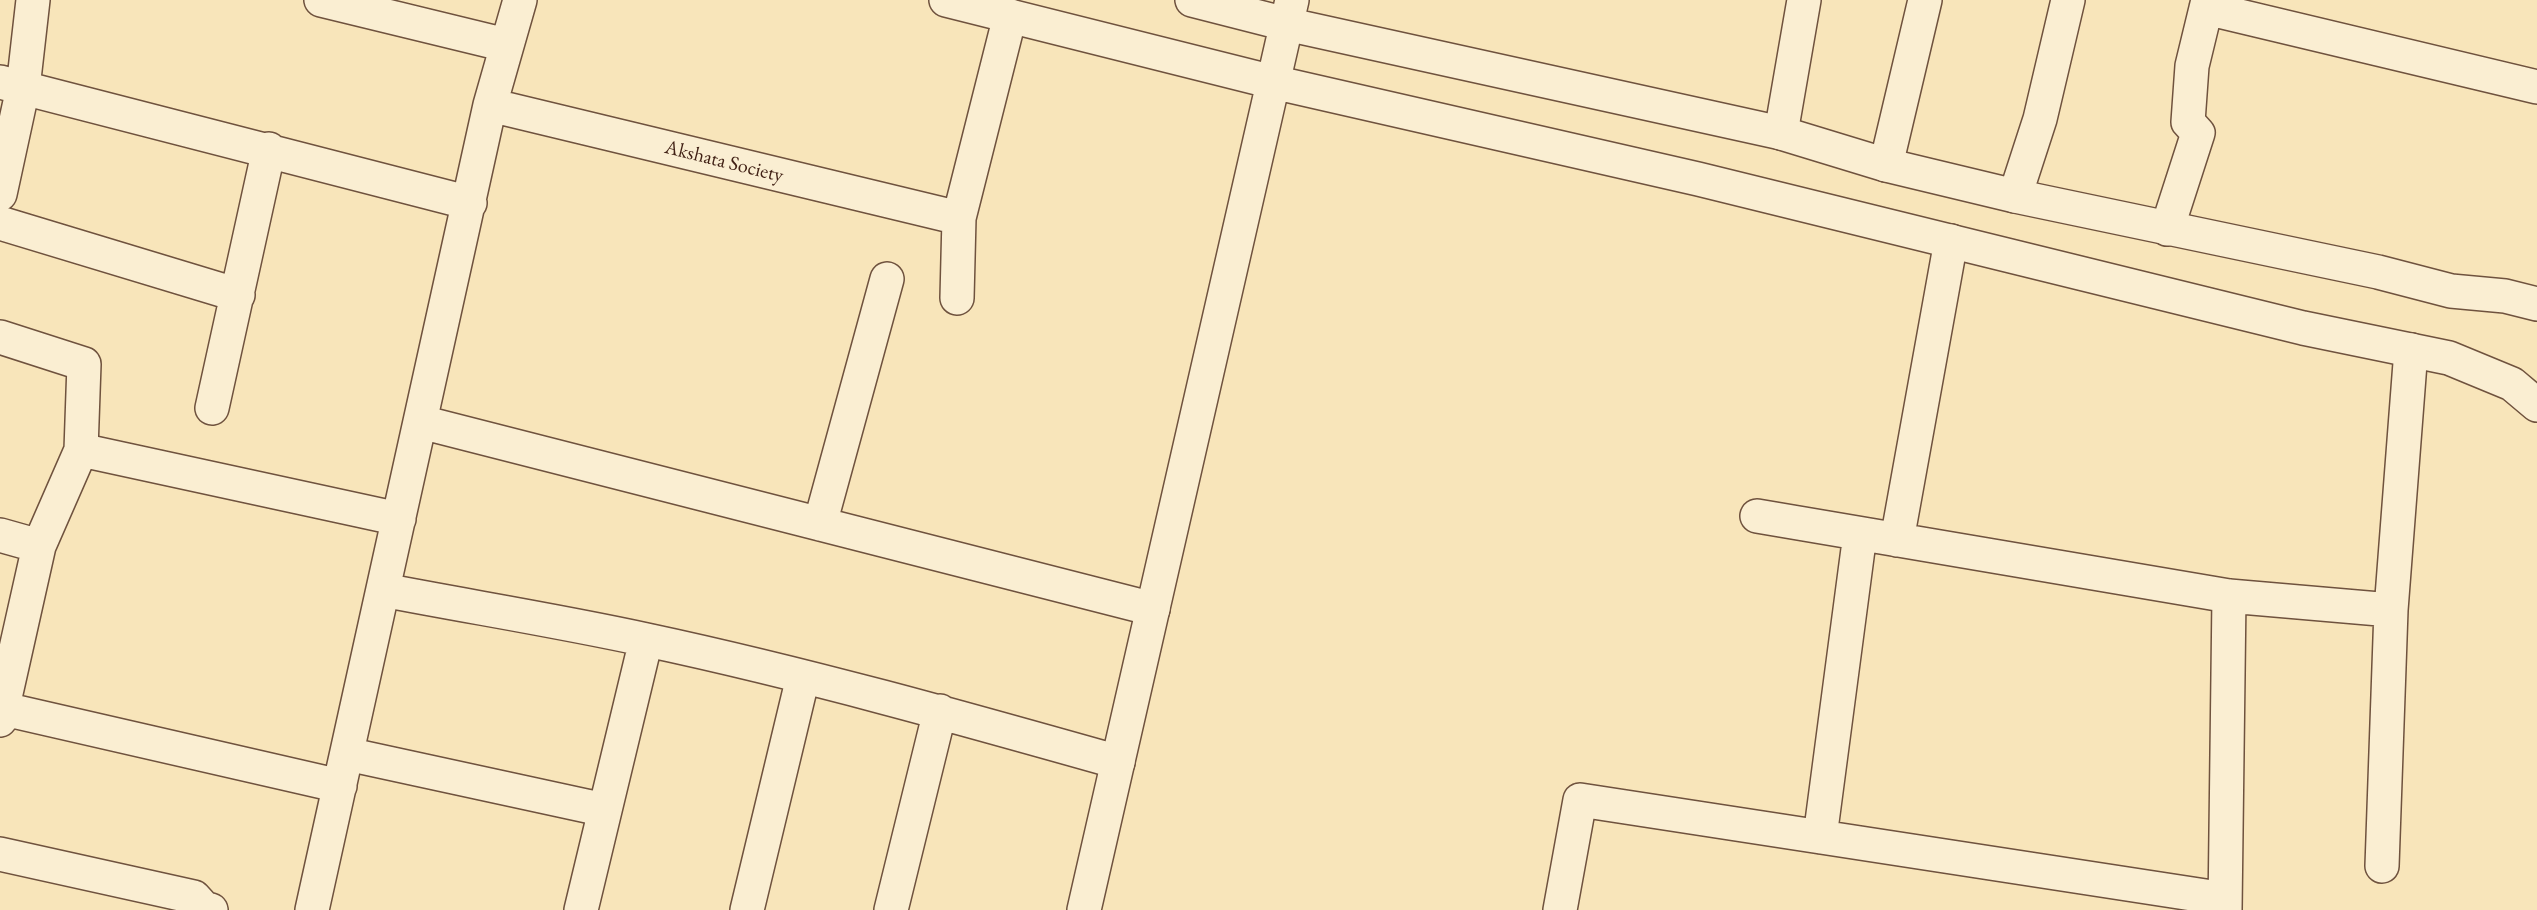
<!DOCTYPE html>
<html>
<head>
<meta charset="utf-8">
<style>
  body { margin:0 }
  canvas { display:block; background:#f8e5ba }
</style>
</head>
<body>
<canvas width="2537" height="910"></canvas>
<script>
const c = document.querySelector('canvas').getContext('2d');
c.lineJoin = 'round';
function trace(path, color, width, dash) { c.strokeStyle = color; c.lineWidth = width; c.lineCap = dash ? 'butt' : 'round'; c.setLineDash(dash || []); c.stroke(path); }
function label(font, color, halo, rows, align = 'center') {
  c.font = font + ' "EB Garamond",serif'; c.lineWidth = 5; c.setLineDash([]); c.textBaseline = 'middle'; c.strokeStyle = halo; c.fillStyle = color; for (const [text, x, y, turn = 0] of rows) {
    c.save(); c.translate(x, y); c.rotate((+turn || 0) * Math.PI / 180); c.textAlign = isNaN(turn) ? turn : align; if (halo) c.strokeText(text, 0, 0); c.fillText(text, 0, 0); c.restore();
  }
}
const minor = new Path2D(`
  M321 0 506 45
  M2206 8 2537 87
  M0 82 470 203
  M490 105 959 218
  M1781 133 1804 0
  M1886 165 1925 0
  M0 194 23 88 33 0
  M2015 196 2040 119 2068 0
  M0 223 238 295
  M2167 229 2198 133 2188 122 2192 66 2208 0
  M957 298 959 218 1010 16
  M0 337 84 364 81 450 39 546 0 720
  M212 408 269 149
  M421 422 1153 609
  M81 450 399 519
  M1757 516 2229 596 2391 610
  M820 524 887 279
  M0 535 39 546
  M1897 540 1951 241
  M383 590C471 607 560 621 647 640 806 674 962 718 1118 762
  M0 708 340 786
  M347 754 605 810
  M1820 837 1860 534
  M0 854 194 897 204 908 211 910
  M2382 866 2391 610 2411 350
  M312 910 490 105 520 0
  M581 910 646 640
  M747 910 803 677
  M891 910 940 711
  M1560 910 1580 800 2225 899
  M2225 910 2229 596`);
const tertiary = new Path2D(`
  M946 0 1273 82 1698 179 2303 328 2449 358 2512 384 2537 405
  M1192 0 1286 24 1781 133 1886 165 2015 196 2378 272 2451 291 2505 296 2537 304
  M1084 910 1292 0`);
trace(minor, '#6f523e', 36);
trace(tertiary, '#6f523e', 36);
trace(minor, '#faeed2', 33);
trace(tertiary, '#faeed2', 33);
label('20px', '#412115', '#faeed2', [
  ["Akshata Society",724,162,14]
]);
</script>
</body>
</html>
